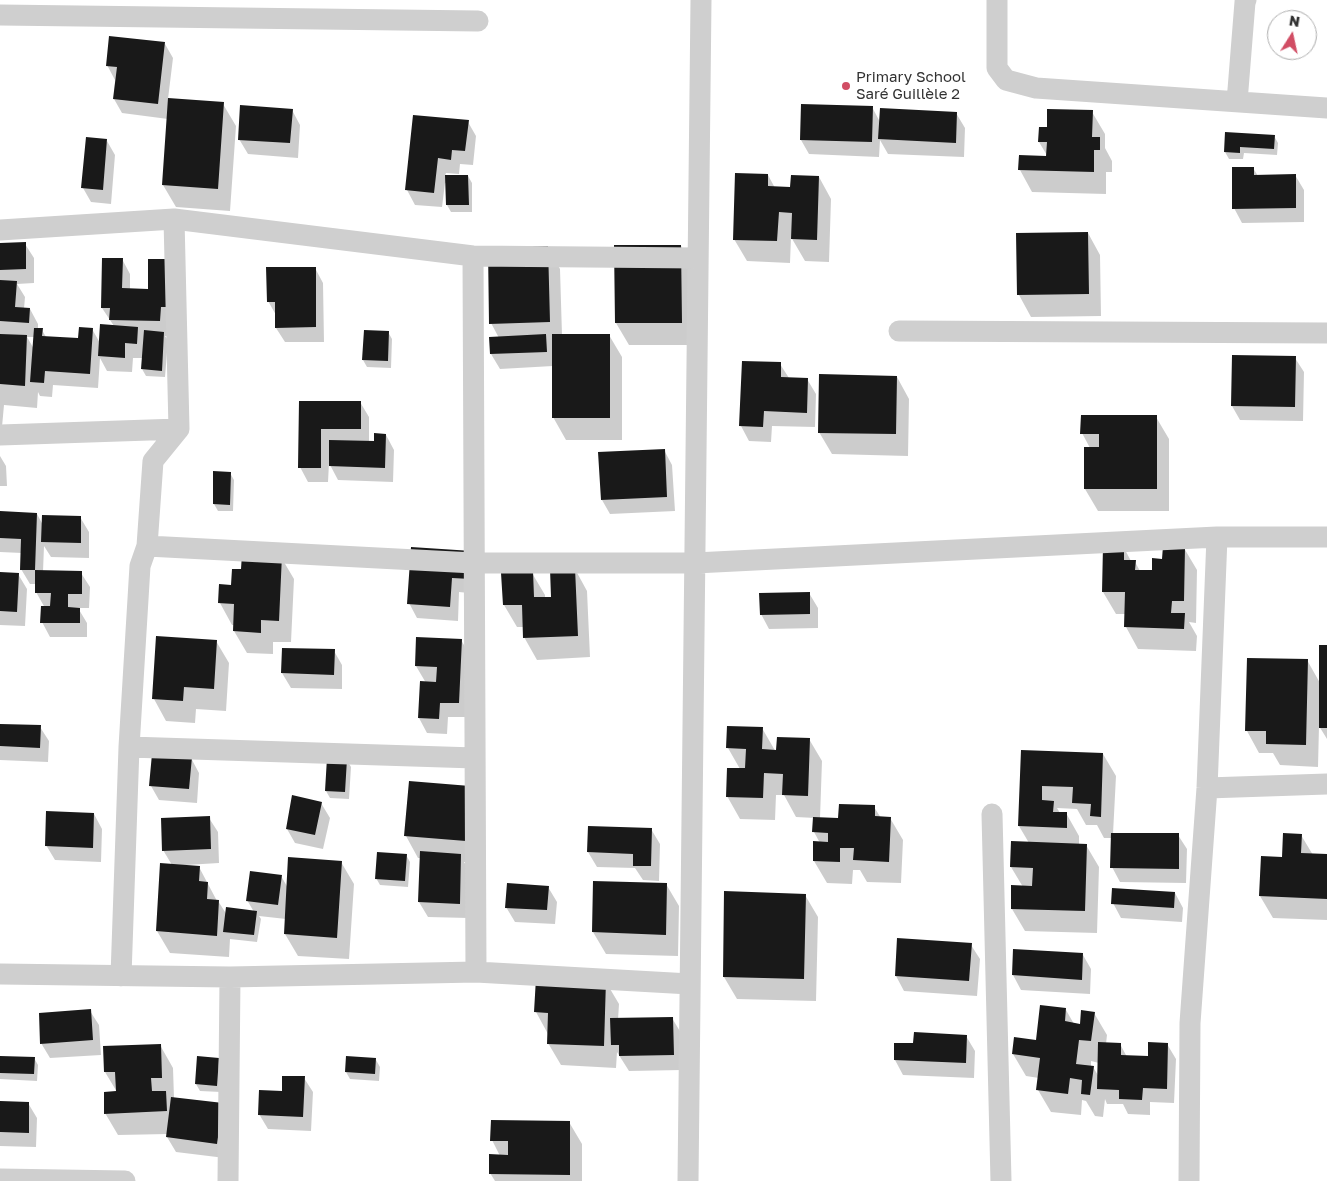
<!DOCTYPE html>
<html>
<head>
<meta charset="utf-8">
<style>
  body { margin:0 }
  #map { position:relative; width:1327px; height:1181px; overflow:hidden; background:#fff; font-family:"Golos Text",sans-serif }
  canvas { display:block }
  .north { position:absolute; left:1267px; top:10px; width:50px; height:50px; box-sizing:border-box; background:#fff; border:1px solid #adadad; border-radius:50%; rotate:10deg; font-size:14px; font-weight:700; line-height:20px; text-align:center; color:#323232 }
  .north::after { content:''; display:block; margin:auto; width:18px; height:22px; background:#d14d64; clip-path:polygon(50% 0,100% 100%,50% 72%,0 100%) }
</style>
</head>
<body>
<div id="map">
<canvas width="1327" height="1181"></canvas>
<div class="north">N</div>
</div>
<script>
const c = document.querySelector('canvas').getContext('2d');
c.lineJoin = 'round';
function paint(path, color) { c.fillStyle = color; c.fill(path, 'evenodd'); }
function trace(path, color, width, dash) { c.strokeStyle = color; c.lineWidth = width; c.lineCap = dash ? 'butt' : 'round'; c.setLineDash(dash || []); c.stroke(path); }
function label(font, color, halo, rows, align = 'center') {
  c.font = font + ' "Golos Text",sans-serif'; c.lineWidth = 5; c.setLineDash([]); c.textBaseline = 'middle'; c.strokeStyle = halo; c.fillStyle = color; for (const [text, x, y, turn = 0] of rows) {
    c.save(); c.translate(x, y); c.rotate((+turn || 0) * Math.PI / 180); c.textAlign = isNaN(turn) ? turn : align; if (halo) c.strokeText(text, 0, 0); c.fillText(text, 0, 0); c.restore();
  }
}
paint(new Path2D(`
  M165 44 173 58 168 99 223 104 236 126 230 211 176 207 163 185 168 119 122 113 114 99 115 80 107 65Z
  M872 107 880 122 956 113 965 128 964 157 888 154 880 140 879 157 809 154 801 140Z
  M292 110 300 125 298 158 248 154 239 139Z
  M1092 112 1105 134V148L1112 161V172H1106V194L1032 192 1020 170V156L1048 157 1039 142 1048 128Z
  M468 122 476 136 473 165 460 164 459 174 446 173 445 176H468L472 183V212H451L447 205 446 183H445L442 207 415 205 407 190Z
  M1274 136 1278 143 1277 155 1244 153 1243 159H1229L1225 152Z
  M107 141 115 155 111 204 91 202 83 188Z
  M1253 168 1258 176 1295 175 1304 190V222L1242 223 1234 208Z
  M768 175 775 188H791L819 177 831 199 829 262 805 261 791 237 790 263 747 261 734 239Z
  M1088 233 1100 255 1101 316 1031 317 1019 295Z
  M0 244H25L34 258V283L17 284 25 297 24 309H30L38 324V329L42 330 46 337 79 339 92 329 100 343 114 326 102 308 122 259 130 274V290H149L168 260V336H165L168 340 165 377 146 376 142 369 143 358H133L132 372 107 371 100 358 98 388 53 385 52 397 40 396 38 392 37 408 4 405 2 427H0ZM27 337H34V349Z
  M681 246 693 268 694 345H629L616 323Z
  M547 247 560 269 562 335H609L622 357V440H566L553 417V366L500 369 491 354 499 338 491 323Z
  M315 268 323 283 324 342H285L276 328V315L268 301Z
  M388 332 392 339 391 368 367 367 363 360Z
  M1295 358 1304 372 1303 421 1240 420 1232 406Z
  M780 364 789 378 807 379 816 394 815 427 772 426 771 442 749 441 741 426Z
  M897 377 909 399 908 456 832 454 819 432Z
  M300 402H360L369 417V442H375L386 435 394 450 393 482 338 480 329 463 328 482H308L300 467Z
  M1156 417 1169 439V511H1098L1085 489 1090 448 1082 433Z
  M664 450 672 465 675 511 610 514 602 500Z
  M0 456 6 466 7 486H0Z
  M215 473H230L234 480 233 511H218L214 504Z
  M0 512 37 514 43 525 80 517 89 532V558L51 557 44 546 43 572 81 573 90 587 89 608H78L87 623V637H50L42 622 45 608 36 592V584H30L21 569 22 553 0 552Z
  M1124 548 1131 561 1135 562 1140 571H1153L1163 560 1184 548 1197 570 1196 623 1189 622 1197 636 1196 651 1138 649 1126 627V614H1116L1103 592Z
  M472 552 478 594 459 592 458 621 417 618 409 603Z
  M281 557 294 579 291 642H273V654L247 653 234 631V625H232L220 603 233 586 242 571Z
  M575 569 587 591 590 657 537 660 524 637V627H517L504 605 503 574 532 573 545 595V598H552Z
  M0 573 18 574 27 589 25 626 0 625Z
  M809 593 818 608V628L769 629 761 614Z
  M461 640 470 655 466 717H448L447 734 427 733 419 718 426 683 416 666Z
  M216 641 229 663 226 711 196 709 195 723 166 721 154 699Z
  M1327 646V739L1319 726 1318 767 1280 765 1273 753H1259L1247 731 1307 660 1320 683Z
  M334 651 342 665V689L291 688 282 673Z
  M0 725 40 727 49 741 48 762 0 760Z
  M762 728 777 754 809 739 822 761 820 818 839 819 874 807 881 818H890L903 840 901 883 867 882 860 870H853L852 884 827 883 814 861 820 843 814 832 815 818 796 817 784 795H776L775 820 740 819 727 796 740 769 728 748Z
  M1022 751 1103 754 1116 776 1113 834 1178 835 1187 849 1186 883 1120 882 1112 867V838H1104L1097 825H1086L1077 809 1057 808 1060 813H1066L1079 836V845H1086L1099 867 1097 933 1025 931 1012 909 1023 887 1011 867 1012 842 1029 843 1019 826Z
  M191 758 199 773 197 803 159 800 151 786Z
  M347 760 351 767 349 799 330 798 326 791Z
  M470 787 478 863 464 862 469 870 468 918 428 917 419 902 421 858H418L406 836Z
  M321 803 330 818 323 849 295 843 287 829Z
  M94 814 102 829 101 862 55 860 46 845Z
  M209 818 218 832 219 863 186 865V866L199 867 217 901H218L227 915 254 912 247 900 281 876 288 888 341 862 354 884 349 959 298 956 285 934 286 919 259 916 261 919 257 942 230 939 229 957 170 953 157 931 162 865H172L163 850Z
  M651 829 660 844 659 881 643 880 635 868 597 867 588 852Z
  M1301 835 1313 855 1327 856V920L1273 918 1260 896 1283 858Z
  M406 855 410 862 408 887 380 885 376 878Z
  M594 882 666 884 679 906 678 956 606 954 593 932Z
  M548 887 557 902 555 924 515 922 506 907Z
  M1175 893 1183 908 1182 922 1121 918 1113 903Z
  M805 895 818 917 816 1001 737 999 724 977Z
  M971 945 980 959 977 996 904 991 896 976Z
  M1014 951 1083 955 1091 969 1090 994 1021 990 1013 975Z
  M606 982 619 1004 618 1020 672 1018 681 1033 682 1070 629 1071 617 1052 616 1068 561 1065 548 1043V1034L536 1012Z
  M1066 1010 1074 1024 1081 1025 1094 1013 1107 1035 1106 1044H1120L1127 1057H1149L1167 1044 1176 1059 1174 1103 1150 1102V1115L1128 1114 1123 1104H1107L1105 1099 1103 1117 1095 1116 1086 1101 1082 1100 1081 1115 1051 1112 1038 1090 1039 1078 1026 1076 1013 1054 1037 1041ZM1091 1061 1099 1063V1077L1093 1067H1091Z
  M90 1011 99 1025 101 1055 50 1058 41 1043Z
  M966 1036 975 1051 974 1078 903 1075 895 1060 914 1045Z
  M160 1045 173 1068 174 1098 222 1104 225 1158 176 1152 167 1137 168 1134 118 1135 105 1113 117 1092 105 1072 104 1047Z
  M0 1057 34 1058 38 1065 37 1081 0 1079Z
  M347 1058 376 1060 380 1067 379 1081 350 1079 346 1072Z
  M218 1059 221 1092 200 1091 196 1084Z
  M304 1078 313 1092 311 1131 268 1129 259 1114 283 1092Z
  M0 1102 28 1103 37 1118 36 1147 0 1146Z
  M569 1122 582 1144V1181H495L490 1173 500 1156 492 1140Z`), '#0003');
paint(new Path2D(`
  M109 36 165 42 158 104 113 99 117 67 106 66Z
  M168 98 224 102 218 189 162 185Z
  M801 104 873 106 872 142 800 140Z
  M240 105 293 109 290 143 238 140Z
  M880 108 957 112 956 143 878 139Z
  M1047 109 1093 110 1092 137H1100V150H1094V172L1018 170 1019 155 1046 156 1047 142H1038L1039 127H1047Z
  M413 115 469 120 465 151 452 150 451 160 438 158 434 193 405 190Z
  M1225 132 1275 135 1274 149 1240 147V153L1224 152Z
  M86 137 107 139 103 190 81 188Z
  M1232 167H1254V175L1296 174V208L1232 209Z
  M735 173 768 174V186L790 187 791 175 819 176 817 240 791 239 792 213 779 212 777 241 733 240Z
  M445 175H468L469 205H446Z
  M1088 232 1089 294 1017 295 1016 233Z
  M26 242V269L0 270V243Z
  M614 245H681L682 323H615Z
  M548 246 550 322 489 324 488 248Z
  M102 258H123L122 288 148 289V259H169L168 307H161L160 321 109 320 110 308H101Z
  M266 267H316V327L275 328V302H267Z
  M0 280 17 281 15 307 30 308 29 323 0 321Z
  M100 324 138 327 137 344 125 343V358L98 356Z
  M79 327 93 328 90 374 45 371 44 383 30 382 34 328H43L42 336 78 338Z
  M144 330 164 332 162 371 141 369Z
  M364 330 389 331 388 361 362 360Z
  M0 334 27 335 25 386 0 384Z
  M546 334 547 352 490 354 489 337Z
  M552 334H610V418H552Z
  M1232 355 1296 356 1295 407 1231 406Z
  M742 361 781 362V377L808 378 807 413 764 411 763 427 739 426Z
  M819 374 897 376 896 434 818 433Z
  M299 401H361V429H321V468H298Z
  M1081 415H1157V489H1084V447H1099V434H1080Z
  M374 433 386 434 385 468 329 466V440L374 441Z
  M665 449 667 497 601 500 598 452Z
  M213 471 231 472 230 505 213 504Z
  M0 511 37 513 35 570H20L21 539 0 538Z
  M42 515 81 516V543L41 542Z
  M1103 546 1124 547V560H1136L1135 570H1152V558L1162 559 1163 546 1185 547 1184 601H1172L1171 613H1185L1184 629 1124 627 1125 592H1102Z
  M411 547 472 551 471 579 452 578 450 607 407 604Z
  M242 554 282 555 279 621 261 620V633L233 631 234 604 218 603 219 584 231 585 232 569H241Z
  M575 568 578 636 523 638 522 605H503L501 573 533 571 534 597H551L550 569Z
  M35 570 82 571V594H68V607L80 608V623H40L41 606H50L51 593H35Z
  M0 572 19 573 17 612 0 611Z
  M810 592V614L760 615 759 593Z
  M156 636 217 640 214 689 184 687 183 701 152 699Z
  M416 637 462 639 459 703H440L439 719 418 718 420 681 436 682 437 667 415 666Z
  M1319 645H1327V728H1319Z
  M282 648 335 649 334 675 281 673Z
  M1247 658 1308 659 1306 745 1266 744V731H1245Z
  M0 724 41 725 40 748 0 746Z
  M727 726 763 727 762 749 776 750 777 737 810 738 808 796 782 795 783 774 764 773 763 798 726 797 727 768H745L746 749 726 748Z
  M1021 750 1103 753 1101 817 1090 816 1091 804 1072 803 1073 787 1042 786V800L1054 801 1053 812H1067V828L1018 826Z
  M152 754 192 757 189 789 149 786Z
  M327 758 347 759 345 792 325 791Z
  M409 781 470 786 466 841 404 836Z
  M292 795 322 802 315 835 286 829Z
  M839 804 875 805V816L891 817 889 862 853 860 854 848H840V862L813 861V841L828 842V833L812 832 813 817 838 818Z
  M46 811 94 813 93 848 45 846Z
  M210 816 211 849 162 851 161 818Z
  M588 826 652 828 651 866H633V854L587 852Z
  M1111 833H1179V869L1110 868Z
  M1283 833 1302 834 1301 853 1327 854V899L1259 896 1261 856 1282 857Z
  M1011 841 1087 844 1085 911 1011 909V885L1032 886 1033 868 1010 867Z
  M420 851 461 854 460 904 418 902Z
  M377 852 407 854 405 881 375 879Z
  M288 857 342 861 337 938 284 934Z
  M160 863 200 866 199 881 208 882 207 899 219 900 217 936 156 931Z
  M250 871 282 875 278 905 246 901Z
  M593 881 667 883 666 935 592 932Z
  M507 883 549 886 547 910 505 908Z
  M1112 888 1175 892 1174 908 1111 904Z
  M724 891 806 894 804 979 723 977Z
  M226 907 257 911 254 935 223 932Z
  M897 938 972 943 969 981 895 976Z
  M1013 949 1083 953 1082 980 1012 975Z
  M536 978 606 980 604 1046 547 1044 548 1013 534 1012Z
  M1040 1005 1066 1008 1065 1021 1080 1024 1081 1010 1095 1012 1091 1041 1079 1040 1076 1064 1094 1066 1090 1095 1081 1094 1082 1080 1070 1078 1068 1094 1036 1090 1040 1058 1012 1054 1014 1037 1036 1040Z
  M91 1009 93 1040 40 1044 39 1013Z
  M673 1017 674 1055 619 1056V1045H611L610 1018Z
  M914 1032 967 1035 966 1063 894 1060V1043H913Z
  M1098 1042 1121 1043V1055L1148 1056V1042L1168 1043 1167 1089 1143 1088 1142 1100 1119 1099V1090L1097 1089Z
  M161 1044 162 1078H151L152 1091H166L167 1111 104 1114V1092L116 1091 115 1072H104L103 1046Z
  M0 1056 35 1057 34 1074 0 1073Z
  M197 1056 219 1058 217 1086 195 1084Z
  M346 1056 376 1058 375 1074 345 1072Z
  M282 1076H305L303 1117 258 1115 259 1090 282 1091Z
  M171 1097 223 1103 217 1144 166 1137Z
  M0 1101 29 1102V1133L0 1132Z
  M491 1120 570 1121V1175L489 1174V1154L508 1155V1141H490Z`), '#191919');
trace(new Path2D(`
  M997 0V68L1006 80 1036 88 1327 108
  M0 15 478 21
  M1237 102 1245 2 1246 0
  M0 230 174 219 473 256 698 258
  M473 256 476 972
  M899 331 1327 333
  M0 435 179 429
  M147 546 153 461 179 429 174 219
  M129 747 475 758
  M1207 788 1327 784
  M992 814 1001 1181
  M0 974 230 977 476 972 690 984
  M121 976 129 747 140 566 147 546 474 563H695L1217 537H1327
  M0 1179 125 1181
  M228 1181 230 977
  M688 1181 701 0
  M1189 1181 1190 1023 1207 788 1217 537`), '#cfcfcf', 21);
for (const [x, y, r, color] of [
  [846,86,5,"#d14d64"]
]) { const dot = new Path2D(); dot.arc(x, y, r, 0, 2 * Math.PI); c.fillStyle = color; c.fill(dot); trace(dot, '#fff', 2); }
label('15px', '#323232', '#fff', [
  ["Primary School",856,77],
  ["Saré Guillèle 2",856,94]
], 'left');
</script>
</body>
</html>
